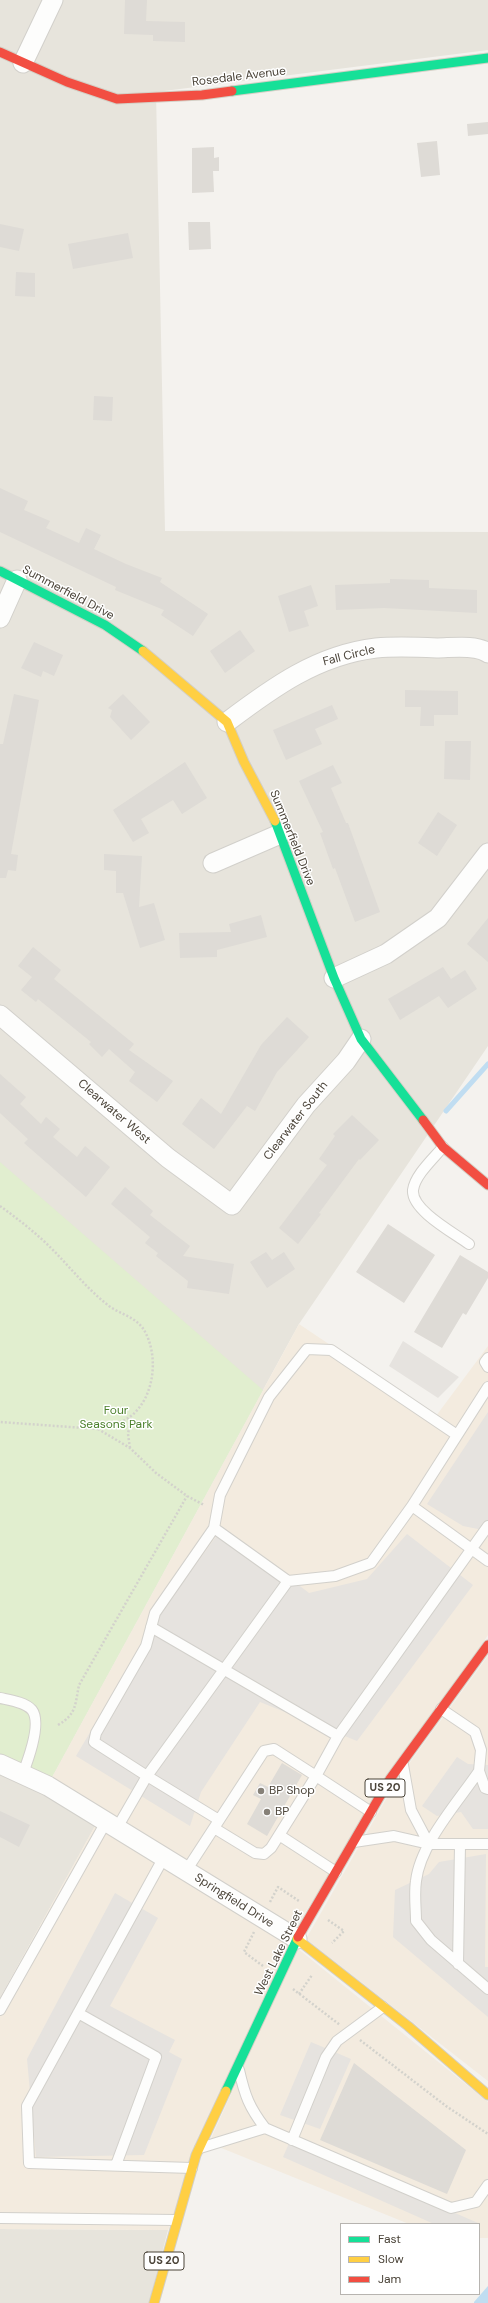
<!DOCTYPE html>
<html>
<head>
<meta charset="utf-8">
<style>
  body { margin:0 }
  #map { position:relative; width:488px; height:2303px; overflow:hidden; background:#f4f2ee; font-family:"DM Sans",sans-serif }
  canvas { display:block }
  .legend { position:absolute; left:340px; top:2223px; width:140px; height:72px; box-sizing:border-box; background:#fff; border:1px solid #b7b4b0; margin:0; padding:5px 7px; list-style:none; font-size:12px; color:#4b4439 }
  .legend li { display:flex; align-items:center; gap:8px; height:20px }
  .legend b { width:20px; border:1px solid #b7b4b0 }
</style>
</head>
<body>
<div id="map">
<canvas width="488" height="2303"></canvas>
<ul class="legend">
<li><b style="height:5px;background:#16e098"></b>Fast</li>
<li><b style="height:5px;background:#ffcf43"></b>Slow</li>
<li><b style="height:5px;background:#f24e42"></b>Jam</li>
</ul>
</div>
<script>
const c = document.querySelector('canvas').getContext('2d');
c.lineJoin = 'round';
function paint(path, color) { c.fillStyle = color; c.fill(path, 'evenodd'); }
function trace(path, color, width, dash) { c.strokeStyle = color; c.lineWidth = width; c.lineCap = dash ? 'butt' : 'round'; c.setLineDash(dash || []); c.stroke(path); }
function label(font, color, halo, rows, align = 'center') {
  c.font = font + ' "DM Sans",sans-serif'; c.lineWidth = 3; c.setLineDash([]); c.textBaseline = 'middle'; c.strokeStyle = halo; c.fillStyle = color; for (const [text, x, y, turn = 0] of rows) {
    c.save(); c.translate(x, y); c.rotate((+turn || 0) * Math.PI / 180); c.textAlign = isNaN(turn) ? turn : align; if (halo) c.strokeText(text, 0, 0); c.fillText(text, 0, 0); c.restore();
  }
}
paint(new Path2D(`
  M0 0H488V50L156 92 165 531 488 532V1046L299 1324 52 1777 104 1810 0 1998Z
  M0 2229 168 2230 149 2303H0Z`), '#e7e4dc');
paint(new Path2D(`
  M299 1324 436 1416 488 1346V1635L294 1929 52 1777Z
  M488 1656V2081L306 1939 397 1780Z
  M97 1822 290 1941 168 2230 0 2229V1998Z
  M297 1948 488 2102V2238H479V2224H409L209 2143Z`), '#f3ebdf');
paint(new Path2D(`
  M0 1162 263 1390 52 1777 0 1756Z`), '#e1eecf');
paint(new Path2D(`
  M403 1341 459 1377 438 1398 389 1366Z
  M488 1412V1531L463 1526 427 1504Z
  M223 1527 309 1593 367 1579 407 1534 473 1585 357 1741 260 1702 201 1792 190 1826 76 1756 161 1613Z
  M457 1757 468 1764 488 1765V1829H473L461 1812 437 1816 422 1806Z
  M486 1854 485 1967H488V2017L393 1937 395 1890 429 1874 439 1862Z
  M115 1893 158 1918 110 2006 175 2040 169 2052 182 2059 144 2155 36 2157 27 2059Z
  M311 2042 351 2059 320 2129 280 2115Z
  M290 2141 478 2223 434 2224 283 2157Z`), '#e6e3df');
paint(new Path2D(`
  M488 2286V2303H474V2302Z`), '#c0ddf1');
trace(new Path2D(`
  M446 1111 488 1064`), '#c0ddf1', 5);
paint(new Path2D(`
  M125 0H147L146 21 185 22V42L153 41V35L124 34Z
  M488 122V134L468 136 467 124Z
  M437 141 440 175 421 177 417 143Z
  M214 147V158L219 157V171H213L214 192 192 193V148Z
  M188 222H210L211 249 189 250Z
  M0 224 24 229 19 251 0 247Z
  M128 233 133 258 73 269 68 244Z
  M16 272 35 273V297L15 296Z
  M94 396 113 397 112 421 93 420Z
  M0 488 28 501 24 510 50 521 46 528 79 543 86 528 101 535 94 549 126 564 162 578 160 582 208 614 193 636 161 615 164 610 115 590 116 587 0 532Z
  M390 579 429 580V588L477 590V613L384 608 336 610 335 585 390 583Z
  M311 585 318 606 304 611 309 626 289 632 278 596Z
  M240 630 255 651 225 673 210 651Z
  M34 642 63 655 54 676 43 671 41 677 21 668Z
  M405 690 458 691V715H434V726H420L421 707H405Z
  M14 694 39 700 11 854 18 855 16 871 8 870 6 878H0V744H3Z
  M123 694 150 722 131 740 110 717 112 710 108 708Z
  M332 705 338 719 315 729 322 744 286 760 273 730Z
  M445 741H471L470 780 444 779Z
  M185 762 207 798 182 814 173 800 141 819 149 833 133 842 113 810Z
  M333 765 342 783 331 788 346 823H348L380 912 355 922 335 868 333 869 320 833 323 832 299 781Z
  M438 812 457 825 437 856 418 843Z
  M104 854 142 856 139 907 154 903 165 940 140 948 123 893H116V871L104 870Z
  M261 915 267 937 217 950V957L180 958 179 933 231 932 229 924Z
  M488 918V962L467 944Z
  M33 947 61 970 54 979 134 1044 129 1050 173 1081 157 1102 129 1081 135 1072 109 1049 102 1057 89 1044 91 1042 38 999 36 1002 21 990 32 977 18 966Z
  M443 967 451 979 465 970 477 989 448 1008 439 996 400 1020 388 999Z
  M287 1017 309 1037 277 1072 255 1111 247 1106 214 1149 182 1124 201 1098 221 1114 261 1045Z
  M0 1074 26 1097 20 1104 41 1124 46 1117 60 1129 53 1137 77 1157 85 1146 110 1167 86 1197 24 1143 28 1139 0 1113Z
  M352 1115 379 1140 360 1160 359 1159 319 1213 321 1214 298 1244 279 1228 327 1165 319 1159 335 1136 333 1134Z
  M125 1187 153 1211 150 1215 190 1246 183 1256 234 1264 229 1294 187 1288 188 1281 156 1256 158 1253 145 1243 150 1237 111 1204Z
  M388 1224 435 1255 404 1303 356 1272Z
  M266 1252 272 1260 284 1252 295 1269 267 1288 250 1262Z
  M460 1255 488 1272V1278L466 1315 463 1313 442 1348 414 1332Z
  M282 1763 302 1775 267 1836 247 1824 261 1799 253 1795 260 1783 268 1787Z
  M0 1811 30 1825 19 1847 0 1837Z
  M354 2063 466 2150 447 2194 320 2140Z`), '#dedbd6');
const lane = new Path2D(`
  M443 1147C433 1159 415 1175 413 1190 411 1210 454 1233 469 1244
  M488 1358 485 1362 488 1367
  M412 1506 488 1387
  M214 1528 220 1495 269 1397 307 1349 331 1350 457 1435
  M151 1627 338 1736 316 1776 274 1749 264 1751 186 1871
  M0 1698C9 1700 25 1702 32 1710 42 1723 28 1760 23 1773
  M441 1709 475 1732 481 1750 479 1771 485 1788 488 1789
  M338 1736 488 1526
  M403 1765 411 1810 429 1844
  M479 1771C458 1802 420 1844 416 1881 414 1894 416 1908 416 1921L431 1940 488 1989
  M219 1820 147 1776 288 1581
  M117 1828 147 1776 94 1742 96 1733 146 1646 155 1613 214 1528 288 1581 335 1576 371 1563 412 1506 488 1561
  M214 1828 255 1853 264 1854 271 1848 316 1776 371 1812
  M279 1835 336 1872
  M354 1842 394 1836 429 1844H488
  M164 1857 27 2106 29 2163 192 2168
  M458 1964 460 1845
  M0 2010 106 1822
  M78 2013 156 2057 116 2165
  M239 2070C245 2096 249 2107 265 2128L451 2208 476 2202 488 2185
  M292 2140 326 2057 337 2041 383 2007
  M200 2148 265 2128
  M0 2218 176 2220`);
const street = new Path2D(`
  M23 63 53 0
  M0 618 17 580
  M227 722C272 688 317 655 376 648 396 646 417 647 437 648 451 648 476 644 488 653
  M213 863 280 834
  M334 978 386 954 438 918 488 853
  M0 1015 168 1158 232 1205 306 1105 346 1061 361 1039
  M0 1764 48 1786 297 1939`);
const fast = new Path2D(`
  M232 91 488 58
  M0 571 105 625 143 651
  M275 821 334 978 361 1039 423 1120
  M226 2091 298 1937`);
const slow = new Path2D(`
  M143 651 227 722 244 762 275 821
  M297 1939 408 2026 488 2095
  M154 2303 196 2155 226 2091`);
const jam = new Path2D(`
  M0 52 67 82 117 99 202 95 232 91
  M423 1120 443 1147 488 1185
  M298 1937 390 1779 488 1645`);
trace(lane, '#d2d0cb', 12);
trace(street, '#d2d0cb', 21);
trace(fast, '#d3cfc5', 11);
trace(slow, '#d3cfc5', 11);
trace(jam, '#d3cfc5', 11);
trace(new Path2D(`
  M0 1206C18 1219 36 1233 51 1248 71 1268 87 1289 109 1306 120 1314 136 1317 144 1330 159 1355 155 1397 131 1416 122 1423 109 1426 98 1429L0 1422
  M98 1429 130 1448 156 1473 187 1496 204 1505
  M130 1448 128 1434 131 1417
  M58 1725C77 1714 75 1704 79 1685L187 1496
  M270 1902 278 1887 299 1901
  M328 1920 344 1931 332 1943
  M254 1932 244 1952 263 1966
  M293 1989 340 2025
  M299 1994 312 1975
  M360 2040 446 2106 488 2134`), '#d3d2cc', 2.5, [2, 2]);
trace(lane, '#fdfdfc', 10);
trace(street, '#fdfdfc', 19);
trace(fast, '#16e098', 9);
trace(slow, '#ffcf43', 9);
trace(jam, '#f24e42', 9);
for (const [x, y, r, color] of [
  [261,1791,4,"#868178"],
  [267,1812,4,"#868178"]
]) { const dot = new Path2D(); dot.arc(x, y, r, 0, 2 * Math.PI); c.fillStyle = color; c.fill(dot); trace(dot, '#fff', 1.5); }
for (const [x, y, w] of [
  [385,1788,40],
  [164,2261,40]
]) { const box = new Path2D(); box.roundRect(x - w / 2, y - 9, w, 18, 3); c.fillStyle = '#fff'; c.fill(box); trace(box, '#4b4439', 1); }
label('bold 11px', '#4b4439', null, [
  ["US 20",385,1788],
  ["US 20",164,2261]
]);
label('12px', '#4b4439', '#fff', [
  ["Rosedale Avenue",239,77,-7],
  ["Summerfield Drive",68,593,28],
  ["Fall Circle",349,656,-14],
  ["Summerfield Drive",292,838,68],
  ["Clearwater West",114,1112,41],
  ["Clearwater South",296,1121,-52],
  ["Springfield Drive",234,1901,32],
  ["West Lake Street",279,1953,-64]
]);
label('12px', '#4a7f2a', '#fff', [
  ["Four",116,1411],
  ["Seasons Park",116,1425]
]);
label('12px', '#4b4439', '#fff', [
  ["BP Shop",269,1791],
  ["BP",275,1812]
], 'left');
</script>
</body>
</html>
